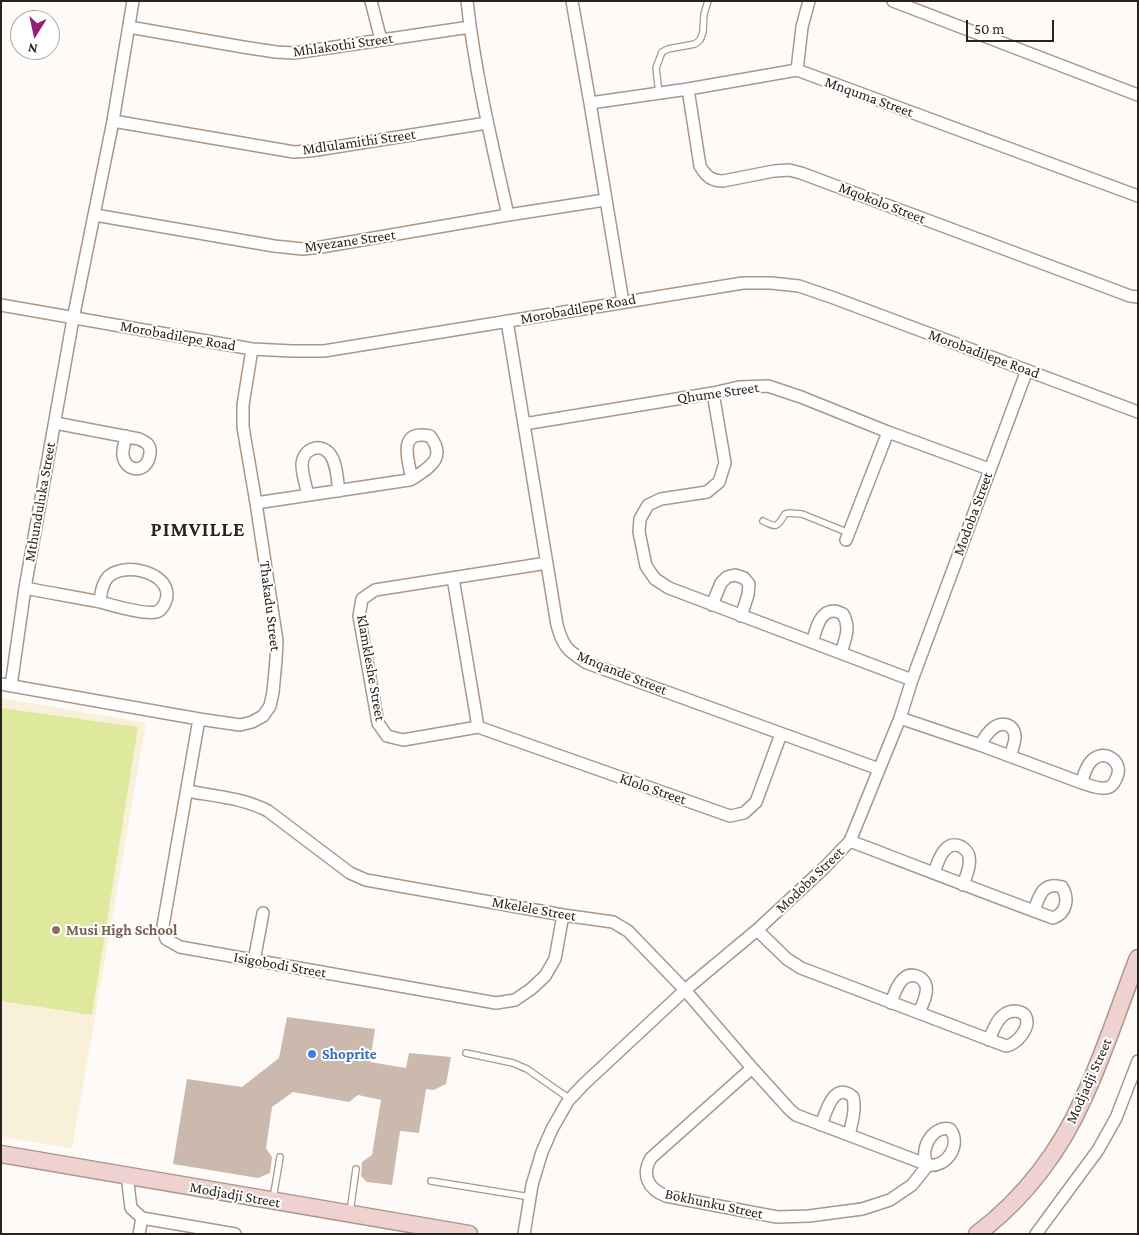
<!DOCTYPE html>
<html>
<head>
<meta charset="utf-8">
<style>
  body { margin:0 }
  #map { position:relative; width:1139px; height:1235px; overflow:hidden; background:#fefaf7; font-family:"Crimson Pro",serif }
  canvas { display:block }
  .frame { position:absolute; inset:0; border:2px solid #29221e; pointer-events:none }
  .north { position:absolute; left:10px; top:10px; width:50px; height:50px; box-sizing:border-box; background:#fff; border:1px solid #a9a7a5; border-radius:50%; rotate:190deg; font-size:14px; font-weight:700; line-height:20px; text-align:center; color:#29221e }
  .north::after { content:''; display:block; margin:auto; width:18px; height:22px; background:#951e7b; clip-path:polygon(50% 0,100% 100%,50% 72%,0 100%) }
  .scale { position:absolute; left:966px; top:20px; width:88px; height:22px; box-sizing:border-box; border:2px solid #29221e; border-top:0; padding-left:6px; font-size:15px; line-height:18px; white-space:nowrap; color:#29221e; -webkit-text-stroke:4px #fff; paint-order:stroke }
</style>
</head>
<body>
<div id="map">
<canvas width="1139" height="1235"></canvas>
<div class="frame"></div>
<div class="north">N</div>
<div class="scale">50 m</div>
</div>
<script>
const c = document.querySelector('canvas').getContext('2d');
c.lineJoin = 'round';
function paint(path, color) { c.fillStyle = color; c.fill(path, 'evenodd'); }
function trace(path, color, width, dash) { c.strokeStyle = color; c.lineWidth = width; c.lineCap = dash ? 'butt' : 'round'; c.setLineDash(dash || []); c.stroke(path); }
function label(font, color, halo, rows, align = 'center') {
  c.font = font + ' "Crimson Pro",serif'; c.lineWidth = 4; c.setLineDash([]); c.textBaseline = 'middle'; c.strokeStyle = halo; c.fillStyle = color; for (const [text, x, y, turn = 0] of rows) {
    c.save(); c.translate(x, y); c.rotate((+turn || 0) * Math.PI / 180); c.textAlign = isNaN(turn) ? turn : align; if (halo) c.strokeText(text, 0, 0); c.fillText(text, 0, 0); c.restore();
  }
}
paint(new Path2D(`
  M1 698 146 723 72 1149 1 1136Z`), '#f9f0da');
paint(new Path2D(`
  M1 708 138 727 92 1015 1 1001Z`), '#dee99e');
paint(new Path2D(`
  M287 1017 375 1029 370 1062 406 1068 409 1053 451 1057 446 1084 434 1090 426 1089 419 1133 400 1131 392 1185 367 1182 361 1176 362 1162 372 1155 381 1100 358 1095 349 1102 293 1092 272 1107 266 1148 272 1157 270 1173 258 1178 173 1164 187 1079 242 1087 279 1058Z`), '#ccb9ae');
const lane = new Path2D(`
  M659 93 656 68 662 52 668 49 695 44 700 40 703 32 704 14 708 1
  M763 521C777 528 777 527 785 514L788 513 802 514 849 533
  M466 1053 513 1063 527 1069 570 1099
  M431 1181 530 1197
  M273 1199 280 1157
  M350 1212 356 1169`);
const street = new Path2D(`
  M371 1 381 40
  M467 1C475 73 492 144 508 215
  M572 1 590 103 623 302
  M893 1 1138 95
  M129 27 243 47 276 52 294 53 470 27
  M797 70 802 27 809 1
  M688 89 700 166C706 176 711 181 723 181L774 171 789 170 801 173 1130 296 1138 297
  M590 103 688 89 797 70 1138 196
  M113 121 294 152 310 151 487 123
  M95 215 274 246 303 249 321 247 508 215 605 200
  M1 305 252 349 292 351H324L743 283H771L799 286 834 298 1138 412
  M507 321 557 625C563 647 568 651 587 663L879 769
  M713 393 725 463 719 482 707 492 661 499 648 505 640 519 639 532 646 566 655 579 669 588 912 680
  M55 423 139 439C146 442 151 445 150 453 148 474 126 473 123 456 122 450 125 442 126 436
  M524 424 713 393 739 387 768 386 801 397 888 432 989 469
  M308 495C306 486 302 474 302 465 302 450 319 442 329 453 337 462 337 479 339 491
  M256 503 409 480 412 479C430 467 447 458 430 436 397 429 408 460 412 479
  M846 540 888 432
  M547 563 375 590 362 599 359 616 378 723 387 736 403 740 478 727 730 816 744 813 756 802 781 734
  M453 578 478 727
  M25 588C50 593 75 597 100 602 112 605 145 615 156 612 162 611 167 601 167 594 166 571 123 562 108 577 102 584 101 593 100 602
  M712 605 721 583 727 577 735 575 744 578 749 584 748 595 741 616
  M812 642C816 631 819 610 835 611 838 612 841 613 843 614 851 628 845 639 841 653
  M1 684 199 719 240 725 252 722 263 716 270 706 273 692 276 660 277 641 256 503 243 427V405L252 349
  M11 686 25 588 73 319 113 121 133 1
  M900 718 980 745 1082 783C1089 785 1097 789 1105 788 1110 788 1114 784 1116 779 1126 762 1102 745 1089 764 1085 770 1083 777 1082 783
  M199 719 163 926 166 939 180 947 496 1003 515 1000 531 989 545 976 555 959 563 915
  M980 745C983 740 987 733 992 729 1001 721 1014 723 1015 737 1015 743 1012 750 1010 756
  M187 791C214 796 244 798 268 811L350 873 366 880 563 915 613 922 628 931 685 990 752 1068 790 1110 796 1115 928 1165C947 1168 962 1144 950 1129 932 1125 918 1151 928 1165
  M850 841C918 867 985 893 1053 918 1067 913 1069 898 1062 887 1043 881 1039 896 1034 911
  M934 873C938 861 945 838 962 847 966 850 969 853 969 857 971 866 966 876 963 885
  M757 930 787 959 801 968 1006 1046C1017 1044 1032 1027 1025 1015 1022 1012 1018 1011 1014 1011 999 1012 994 1028 989 1040
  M254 961 263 913
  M891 1003C895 991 902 969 919 977 923 979 925 982 926 986 928 994 922 1005 919 1013
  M752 1068 651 1158C641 1175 648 1189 666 1196L777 1217 809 1216 862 1209 890 1200 912 1185 928 1165
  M821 1125C826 1112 834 1080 853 1097 856 1110 852 1122 849 1135
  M127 1176 131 1208 142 1218 235 1234
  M139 1234 142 1218
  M524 1234 532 1185 542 1152 552 1129 568 1101 584 1084 685 990 757 930 825 867 850 841 900 718 912 680 1027 370
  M1036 1234 1098 1150 1116 1118 1138 1061`);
const secondary = new Path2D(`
  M1 1154 469 1234
  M977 1234C1024 1199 1061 1150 1084 1097 1105 1052 1120 1004 1138 958`);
trace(lane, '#a9978c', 8);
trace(street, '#a9978c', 14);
trace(secondary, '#a9978c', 19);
trace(lane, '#fff', 5.5);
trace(street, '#fff', 11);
trace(secondary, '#efd1cf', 16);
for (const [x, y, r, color] of [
  [56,930,5,"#8d6e63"],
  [312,1054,5,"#3f7fe0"]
]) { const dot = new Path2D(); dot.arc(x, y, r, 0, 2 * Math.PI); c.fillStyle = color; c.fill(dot); trace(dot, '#fff', 2); }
label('15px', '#29221e', '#fff', [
  ["Mhlakothi Street",343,45,-8],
  ["Mnquma Street",869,97,20],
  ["Mdlulamithi Street",359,142,-8],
  ["Mqokolo Street",882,203,21],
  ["Myezane Street",350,241,-8],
  ["Morobadilepe Road",578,309,-10],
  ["Morobadilepe Road",178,336,10],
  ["Morobadilepe Road",984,354,20],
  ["Qhume Street",718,393,-8],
  ["Mthunduluka Street",40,502,-80],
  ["Modoba Street",973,514,-70],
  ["Thakadu Street",270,606,83],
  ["Klamkleshe Street",371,668,80],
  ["Mnqande Street",622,673,22],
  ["Klolo Street",653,789,19],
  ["Modoba Street",810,880,-44],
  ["Mkelele Street",534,909,10],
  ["Isigobodi Street",280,965,10],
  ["Modjadji Street",1089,1081,-66],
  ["Modjadji Street",235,1195,10],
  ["Bokhunku Street",714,1204,12]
]);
label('bold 15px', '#785e54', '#fff', [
  ["Musi High School",66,930]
], 'left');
label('bold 15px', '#366cbe', '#fff', [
  ["Shoprite",322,1054]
], 'left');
c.letterSpacing = '1px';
label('bold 20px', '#29221e', '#fff', [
  ["PIMVILLE",198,530]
]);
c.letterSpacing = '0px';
</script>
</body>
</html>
